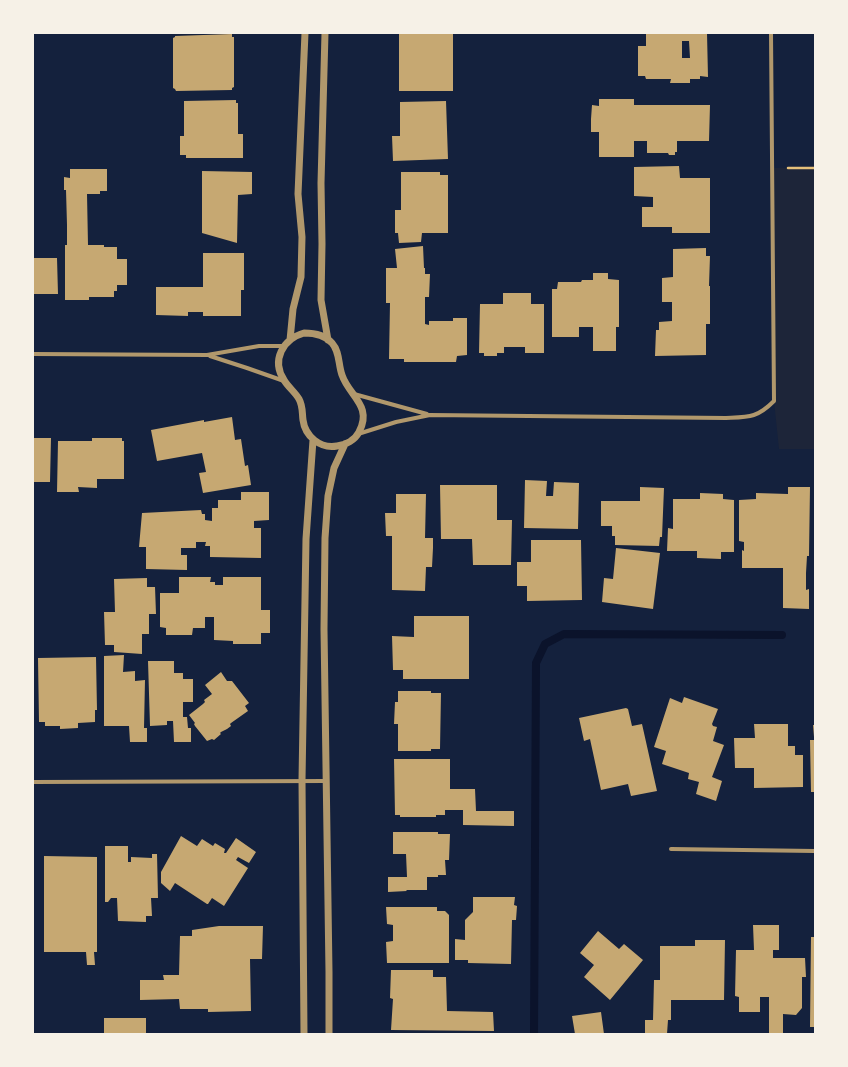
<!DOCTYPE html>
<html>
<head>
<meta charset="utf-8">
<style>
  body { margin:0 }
  #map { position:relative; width:848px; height:1067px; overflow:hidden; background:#14213d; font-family:Ubuntu,sans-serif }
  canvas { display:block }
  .frame { position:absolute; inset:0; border:34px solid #f6f1e7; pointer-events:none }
</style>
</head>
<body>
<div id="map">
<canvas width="848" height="1067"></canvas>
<div class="frame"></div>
</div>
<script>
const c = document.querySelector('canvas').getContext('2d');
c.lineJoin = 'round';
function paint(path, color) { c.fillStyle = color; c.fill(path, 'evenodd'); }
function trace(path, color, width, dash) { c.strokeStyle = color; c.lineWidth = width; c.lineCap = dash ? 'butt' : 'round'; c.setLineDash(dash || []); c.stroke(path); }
paint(new Path2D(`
  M772 168H815V449H779L774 401Z`), '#1d2539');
trace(new Path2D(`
  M534 1034 536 663 545 644 564 634 782 635`), '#0b132b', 8);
paint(new Path2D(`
  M399 33H453V91H399Z
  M646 33H707L708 77 700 76V79H690V83H670L671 79H646L645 76H638V46H646ZM682 41H689L690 58H682Z
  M232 34V37H234V87L232 88V90L176 91 175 89 173 88V38L175 37V36Z
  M599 99H634V105H710L709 141H677V152H675V155H669L668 153H647V141H634V157H599V132H591V119L592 105 599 106Z
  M236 100V103H238V134H243V158H186V155H180V136H184V101Z
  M446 101 448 159 393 161 392 136H400V102Z
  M679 166 680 178H710V233H672V227H642V207H653V197L634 196V167Z
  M70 169H107V191H100V194H87L88 245H104V247H117V259H127V285H117V291H114V297H89V300H65V245H67V225L66 190H64V177L70 178Z
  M202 171 252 172V194L238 195 237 243 202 233Z
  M401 172H440V175H448V233H422L421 242 399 243 398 233H395V210H401Z
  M423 246 424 268H425V274H430L429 297H425V324L429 325V321H453V318H467V355L457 356 456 362H404V359H389L390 303H386V268H397L395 249Z
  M706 248V256H710L709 286H710V324H706V355L655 356 656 330H659V322L672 321V302H662V278L673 277V249Z
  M203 253H244V290H241V316H203V312H188V316L156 315V287H203Z
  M33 258H57L58 294H33Z
  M593 273H608V279L619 280V327H616V351H593V327H579V337H552V289H557L558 282H581L582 280H593Z
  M503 293H531V304H544V353H525V347H504V353H497V356H484V353H479L480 304H503Z
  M232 417 235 440 241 439 245 466 248 465 251 485 203 493 199 473 206 472 202 453 157 461 151 430 204 420V422Z
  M33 438H51L50 482H33Z
  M92 438H122V441H124V479H97V488L78 487 79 492H57L58 441H92Z
  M525 480 547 481 546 496H553L554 482 579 483 578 529 524 528Z
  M440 485H497V520H512L511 565H473L472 539H441Z
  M640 487 664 488 662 537H660L659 546 615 545V536H612V526H601V501H640Z
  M788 487H810L809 556H807L806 573V590L809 589V609L783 608V568H742V550L744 551V542L739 541V500L756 499V493L788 494Z
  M241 492H269V520L254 521V528H261V558L210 557V546H205L206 542H196V548H181V555H187V570L146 569V547H139L142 513 201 510 202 514H205V520L212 521V508H218V500H241Z
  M700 493 723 494V499L734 500V552H721V559L697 558V551H667L668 528 673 529V499H700Z
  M396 494H426L425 538H433V548L432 567H426L425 591 392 590V536H386L385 513H396Z
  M531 540H581L582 600 527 601V586H517V562H531Z
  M616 548 660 553 653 609 602 602 604 578 613 579Z
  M179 577H211L210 582H215V585H223V577H261V610H270V633H261V644H233V641L214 640V617H205V628H193L192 635H166V628L160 627V593H179Z
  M147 578V587H155L156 614H149V634H142V654L114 652V645H105L104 612H115L114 579Z
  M414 616H469V679H403V670H393L392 636 414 637Z
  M124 655 123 672 135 671V681L145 680 144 728H147V742H130L129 726H104V656Z
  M96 657 97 710H95V722L78 723V728L60 729V726H45V722H39L38 658Z
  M148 661H174V673H183V679H193V702H183V717H187L188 728H191V742H174L173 721H167V725L150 726Z
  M221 672 227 681H232L249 703 245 706 248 711 231 723 230 724 231 726 227 729 221 732 220 733 221 734 214 740 212 739 207 741 195 726 194 724 195 723 189 715 203 704 205 702 204 700 212 694 205 685Z
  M398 691H431V693H441L440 749H431V751H398V724H394L395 702H398Z
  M684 697 718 709 712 724 713 726 717 727 713 741 724 745 712 777 722 781 716 801 696 794 699 782 688 779 689 773 662 764 666 751 654 747 670 698 682 703Z
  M626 708 628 709 632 726 642 724 657 791 631 796 628 784 601 790 590 739 584 741 579 718Z
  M754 724H788V746H795V755H803V787L754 788V768H735L734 738H755Z
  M813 725H815V737H814Z
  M810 740H815V792H811Z
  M394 759H450V789H475L476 811H514V826L463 825V810H445V815H436V817H400V815H395Z
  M393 832H438V834H450L449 860H445L446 875H438V877H427V890H406L407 891 388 892V877H407L406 854H393Z
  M181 836 197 846 202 839 213 846 215 843 225 849 224 853H226L236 838 256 852 249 863 238 857 236 860 248 868 224 906 212 898 208 904H207L175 883 170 891 161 883V872Z
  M105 846H128V862H131V857L152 858V854H157L158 898H151L152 916H146V922L118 921 117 898H111L108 902H105Z
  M44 856 97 857V952H94L95 965H87L86 952H44Z
  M473 897H515L514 905 517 906 516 920H512L511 964 468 963V960H455V939L465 940V920L473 912Z
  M386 907H437V911H445L449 915V963H387L386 942 393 941V925L387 924Z
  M753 925H779V950H773V958H805L806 977H802V1008L796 1015 783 1014V1034H769V997H760V1012H739V997L735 996 736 950H754Z
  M219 926H263L262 959H250L251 1011 208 1012V1009H180L179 999 140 1000V980H164L163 975H179L180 936H192V930Z
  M598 931 619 949 624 944 643 960 610 1000 584 977 594 965 580 953Z
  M811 937H815V1027H810Z
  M695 940H725L724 1000H671V1020H668L667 1034H645V1020H653L654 980H660V946H695Z
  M391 970H433V977H446L447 1011 493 1012 494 1031 391 1030 393 999 390 998Z
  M601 1012 604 1034H575L572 1016Z
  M104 1018H146V1034H104Z`), '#c6a872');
trace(new Path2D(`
  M788 168H815`), '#e5c07b', 2.5);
trace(new Path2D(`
  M33 354 207 355 259 346H284
  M210 356 247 368 284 381
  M354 394 427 414
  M358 434 396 422 430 415 726 418C749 417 757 418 774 401L771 33
  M33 782 326 781
  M671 849 815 851`), '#b1986c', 4);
trace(new Path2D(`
  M325 33 321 183 322 244 321 300 328 340
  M304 333C314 333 325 335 332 343 340 352 338 364 342 375 349 396 373 406 359 432 355 440 346 445 337 446 320 449 305 436 303 420 302 413 303 406 299 399 295 392 288 387 284 380 271 360 283 339 304 333Z
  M290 340 293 309 301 277 302 237 298 194 305 33
  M304 1034 302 780 306 539 313 440
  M329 1034V972L324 629 325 538 328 496 334 468 345 444`), '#b1986c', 7);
</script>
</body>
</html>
